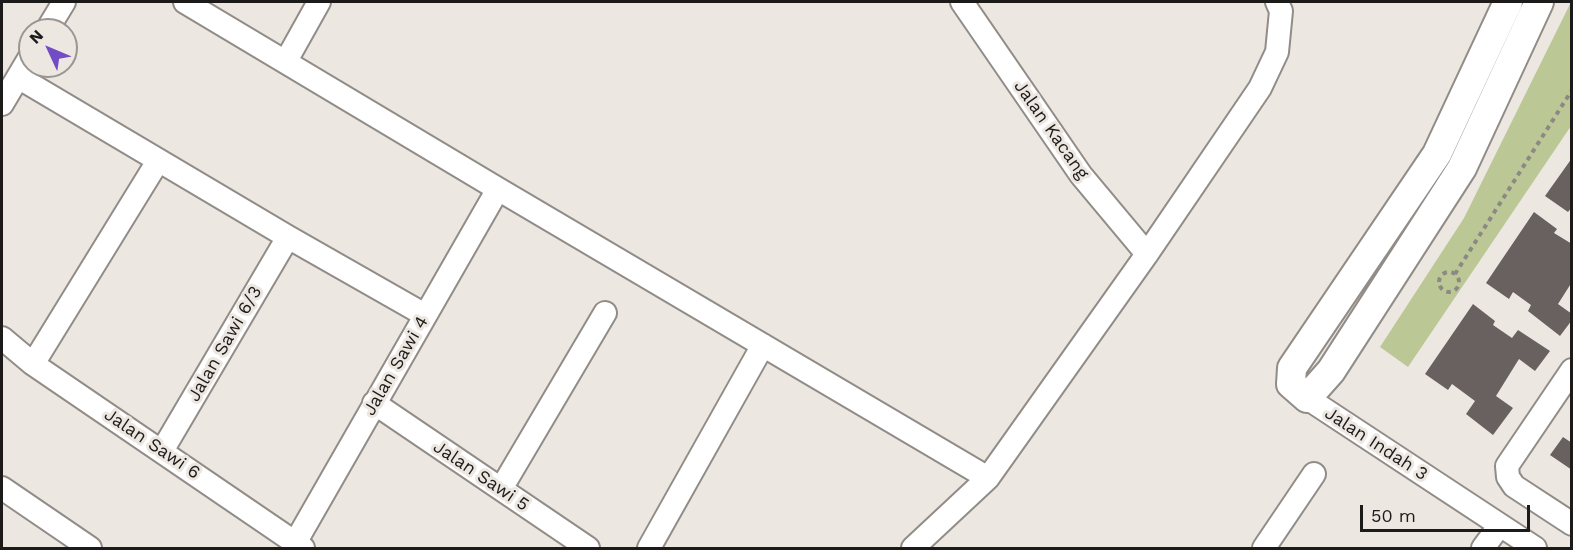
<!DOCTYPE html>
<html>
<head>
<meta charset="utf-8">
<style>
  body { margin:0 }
  #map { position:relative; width:1573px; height:550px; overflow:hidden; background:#ede7e2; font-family:"Work Sans",sans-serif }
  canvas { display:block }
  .frame { position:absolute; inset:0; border:3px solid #1d1b19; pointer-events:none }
  .north { position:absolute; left:18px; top:18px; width:60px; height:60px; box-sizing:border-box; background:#ede7e2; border:2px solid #9a9592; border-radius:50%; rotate:314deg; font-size:16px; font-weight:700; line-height:24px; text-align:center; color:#1d1b19 }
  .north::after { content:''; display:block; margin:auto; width:21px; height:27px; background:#714cc5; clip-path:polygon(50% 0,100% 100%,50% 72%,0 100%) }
  .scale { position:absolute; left:1360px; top:505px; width:170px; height:27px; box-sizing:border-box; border:3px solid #1d1b19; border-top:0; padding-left:8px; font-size:18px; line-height:21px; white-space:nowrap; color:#1d1b19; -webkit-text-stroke:4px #ede7e2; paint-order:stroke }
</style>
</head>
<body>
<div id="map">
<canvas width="1573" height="550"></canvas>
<div class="frame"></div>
<div class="north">N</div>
<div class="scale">50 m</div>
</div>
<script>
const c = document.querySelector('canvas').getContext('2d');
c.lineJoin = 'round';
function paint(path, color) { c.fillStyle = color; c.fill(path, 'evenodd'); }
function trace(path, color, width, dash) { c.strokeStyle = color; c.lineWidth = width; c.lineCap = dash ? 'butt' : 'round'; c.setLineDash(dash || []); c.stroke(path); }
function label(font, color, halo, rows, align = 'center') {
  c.font = font + ' "Work Sans",sans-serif'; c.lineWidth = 6; c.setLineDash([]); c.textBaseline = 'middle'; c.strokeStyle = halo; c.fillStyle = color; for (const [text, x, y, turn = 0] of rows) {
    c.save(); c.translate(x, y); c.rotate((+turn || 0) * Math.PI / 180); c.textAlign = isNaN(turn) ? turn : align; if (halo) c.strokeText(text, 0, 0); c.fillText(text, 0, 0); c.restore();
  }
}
paint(new Path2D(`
  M1571 2V126L1408 367 1380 347 1464 218Z`), '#bbc895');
paint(new Path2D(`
  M1572 158V207L1568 212 1545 196Z
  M1534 212 1557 229 1554 233 1572 244V282L1558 304 1572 314V320L1560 336 1528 311 1531 305 1513 292 1509 299 1486 283Z
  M1473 304 1495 321 1493 325 1512 338 1518 330 1550 351 1535 371 1519 359 1496 396 1513 408 1493 435 1466 414 1475 401 1452 384 1448 390 1425 374Z
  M1563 437 1572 443V470L1550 455Z`), '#68615f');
const minor = new Path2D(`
  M185 2 498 189 988 478
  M962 2 1081 175 1147 254
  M47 30 64 2
  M286 61 319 2
  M18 77 288 237 425 315
  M2 104 30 57
  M2 338 33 364 303 548
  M33 364 158 161
  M1572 370 1507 466 1508 477 1514 486 1572 524
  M1307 398 1535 548
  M374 403 588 548
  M162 451 288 237
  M2 488 90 548
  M501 489 605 313
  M295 543 498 189
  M649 548 763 345
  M913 548 988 478 1147 254 1260 88 1277 52 1281 11 1277 2
  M1264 548 1314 474
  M1483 548 1500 525`);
const tertiary = new Path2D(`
  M1508 2 1437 154 1292 368 1291 384 1307 398 1331 371 1462 168 1539 2`);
trace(minor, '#918c87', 26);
trace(tertiary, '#918c87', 32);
trace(new Path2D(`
  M1439 282a10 10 0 1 1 20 0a10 10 0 1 1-20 0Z
  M1455 274 1572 90`), '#8c8884', 4, [4.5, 4.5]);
trace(minor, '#fff', 22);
trace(tertiary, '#fff', 28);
label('18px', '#1d1b19', '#ede7e2', [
  ["Jalan Kacang",1051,130,55],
  ["Jalan Sawi 6/3",225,344,-60],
  ["Jalan Sawi 4",396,366,-60],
  ["Jalan Sawi 6",152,444,34],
  ["Jalan Indah 3",1376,444,33],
  ["Jalan Sawi 5",481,476,34]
]);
</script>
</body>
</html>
